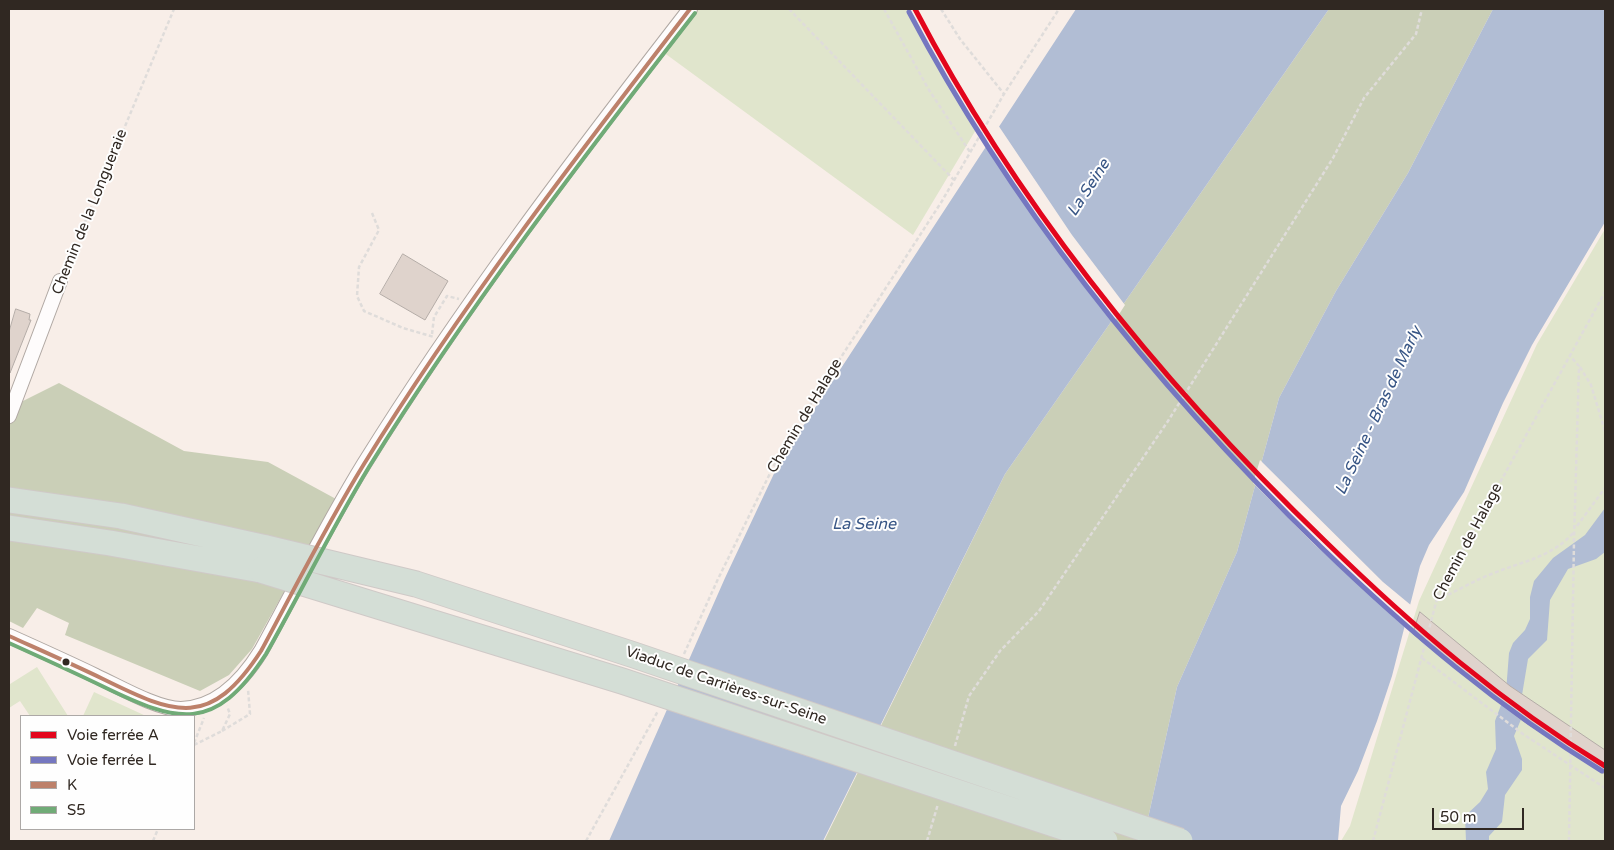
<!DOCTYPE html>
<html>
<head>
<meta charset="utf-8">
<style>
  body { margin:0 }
  #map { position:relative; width:1614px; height:850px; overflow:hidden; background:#f8eee8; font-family:"Varela Round",sans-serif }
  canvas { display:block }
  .frame { position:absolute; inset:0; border:10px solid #302822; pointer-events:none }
  .legend { position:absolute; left:20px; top:715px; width:175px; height:115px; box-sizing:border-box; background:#fefefe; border:1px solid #aca8a6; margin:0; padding:6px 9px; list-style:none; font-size:15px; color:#302822 }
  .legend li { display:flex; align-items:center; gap:10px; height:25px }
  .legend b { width:25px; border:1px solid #aca8a6 }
  .scale { position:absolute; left:1432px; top:808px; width:92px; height:22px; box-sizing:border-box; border:2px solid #302822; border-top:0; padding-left:6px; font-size:15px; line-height:18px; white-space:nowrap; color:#302822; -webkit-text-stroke:4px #fefefe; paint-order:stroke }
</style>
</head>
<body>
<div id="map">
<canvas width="1614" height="850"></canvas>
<div class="frame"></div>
<ul class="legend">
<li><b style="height:6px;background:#e3051c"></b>Voie ferrée A</li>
<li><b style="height:6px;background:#7577c0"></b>Voie ferrée L</li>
<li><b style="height:6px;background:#bd816b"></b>K</li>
<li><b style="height:6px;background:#70ab77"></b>S5</li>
</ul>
<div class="scale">50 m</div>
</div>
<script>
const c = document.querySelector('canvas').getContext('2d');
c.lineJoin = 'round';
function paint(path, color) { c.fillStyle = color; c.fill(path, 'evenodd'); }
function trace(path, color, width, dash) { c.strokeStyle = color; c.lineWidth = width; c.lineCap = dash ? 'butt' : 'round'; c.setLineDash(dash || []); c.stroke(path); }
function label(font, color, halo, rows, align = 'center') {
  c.font = font + ' "Varela Round",sans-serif'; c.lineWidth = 4; c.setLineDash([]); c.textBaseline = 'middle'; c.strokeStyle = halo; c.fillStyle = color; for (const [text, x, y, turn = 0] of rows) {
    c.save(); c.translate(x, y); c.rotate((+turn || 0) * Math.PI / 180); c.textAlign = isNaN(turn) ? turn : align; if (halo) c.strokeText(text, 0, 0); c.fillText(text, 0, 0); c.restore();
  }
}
paint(new Path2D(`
  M697 9H907L950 86 977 128 913 235 663 52Z
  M1605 229V841H1341L1350 826 1419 601 1537 344Z
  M37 667 68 716H30L20 701 9 708V683L10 684Z
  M94 692 146 716H83Z`), '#e0e5cc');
paint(new Path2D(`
  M1329 9H1493L1408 173 1336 291 1279 398 1237 552 1177 687 1143 841H824L1005 474Z
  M59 383 184 451 268 462 336 499 252 649 229 675 200 691 65 635 69 623 37 608 23 628 9 621V418L17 404Z`), '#cacfb7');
paint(new Path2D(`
  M1076 9H1329L1005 474 823 841H609L725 578 779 463Z
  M1493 9H1605V222L1532 345 1503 403 1464 492 1429 545 1420 566 1392 676 1377 721 1358 771 1341 806 1338 841H1143L1177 687 1237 552 1279 398 1336 291 1408 173Z
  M1605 508V552L1596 559 1568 569 1550 600 1547 640 1528 659 1521 701 1522 717 1514 736 1522 759V770L1505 795 1502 822 1489 836V841H1466L1465 816 1480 802 1488 789 1486 772 1496 749 1495 721 1506 692 1509 653 1513 643 1525 630 1530 619V597L1534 581 1553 558 1585 535Z`), '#b1bdd4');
paint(new Path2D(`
  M998 125 1072 235 1125 305 1114 322 1056 248 986 143Z
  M1260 460 1383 582 1412 606 1407 628 1315 545 1253 483Z`), '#f8eee8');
const building = new Path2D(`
  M403 254 448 281 425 320 380 294Z
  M16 309 30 314 29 320H31L10 373 9 332Z
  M1420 612 1510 686 1605 750V774L1523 721 1413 634Z`);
paint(building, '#dfd3cc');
trace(building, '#b4aca7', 1);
const street = new Path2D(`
  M9 416 60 281
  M9 636C38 649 67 662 96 676 118 686 157 709 181 709 218 708 243 680 261 651 295 589 327 524 364 464 462 306 576 156 690 9`);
const highway = new Path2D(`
  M9 500 121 516 266 548
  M9 528 110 543 261 570`);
trace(street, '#b0a8a3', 16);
trace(highway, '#cfc9c7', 27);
trace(new Path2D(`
  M789 9 954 180
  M884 9 929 90 970 152
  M941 9 960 39 1004 94
  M372 213 379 230 359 267 357 296 364 311 403 328 434 337
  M65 270 174 9
  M432 334 434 317 447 296 459 299
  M1580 367 1591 385 1605 431
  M1577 526 1605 488
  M1436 600C1454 593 1471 582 1489 575 1519 562 1552 558 1574 532
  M684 654 718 579 783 447 942 201 1004 94 1059 9
  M1422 658 1523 734 1605 788
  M222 731 250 714 248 689
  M194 743 204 718
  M194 745 222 731 230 714 227 706
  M955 746 969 696 1000 651 1039 611 1168 421 1333 158 1364 98 1416 34 1422 9
  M153 841 158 829
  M586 841 658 711
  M927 841 938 804
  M1373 841 1438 595 1605 292
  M1569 841 1574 541 1579 366 1570 356`), '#dfdcda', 2.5, [4, 2.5]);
trace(street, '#fefcfc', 14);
trace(highway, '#d4ded6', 25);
const highwayBridge = new Path2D(`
  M266 548 416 584 634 655 1180 841
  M261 570 622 681 1105 841`);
trace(highwayBridge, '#cfc9c7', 27, []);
trace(highwayBridge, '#d4ded6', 25);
trace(new Path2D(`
  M9 636C40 650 72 664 103 679 176 715 210 729 261 651 295 588 327 524 364 464 462 305 576 157 690 9`), '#bd816b', 4);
trace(new Path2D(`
  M9 643C40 657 71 671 102 686 178 723 214 734 266 654 301 592 332 528 369 467 467 309 581 160 695 13`), '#70ab77', 4);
trace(new Path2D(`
  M915 9C1019 208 1165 387 1326 542 1412 626 1502 703 1605 766`), '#e3051c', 5);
trace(new Path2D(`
  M909 12C1014 211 1160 391 1321 547 1408 631 1499 708 1602 771`), '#7577c0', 5);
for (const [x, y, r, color] of [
  [66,662,4.5,"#302822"]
]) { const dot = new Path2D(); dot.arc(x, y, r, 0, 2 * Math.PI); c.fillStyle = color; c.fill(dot); trace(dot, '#fefefe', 2); }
label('15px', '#302822', '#fefefe', [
  ["Chemin de la Longueraie",90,212,-68],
  ["Chemin de Halage",805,416,-59],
  ["Chemin de Halage",1468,542,-62],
  ["Viaduc de Carrières-sur-Seine",726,686,19]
]);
label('italic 16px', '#375585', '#fefefe', [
  ["La Seine",1089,188,-57],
  ["La Seine - Bras de Marly",1379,411,-65],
  ["La Seine",864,525]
]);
</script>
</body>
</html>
